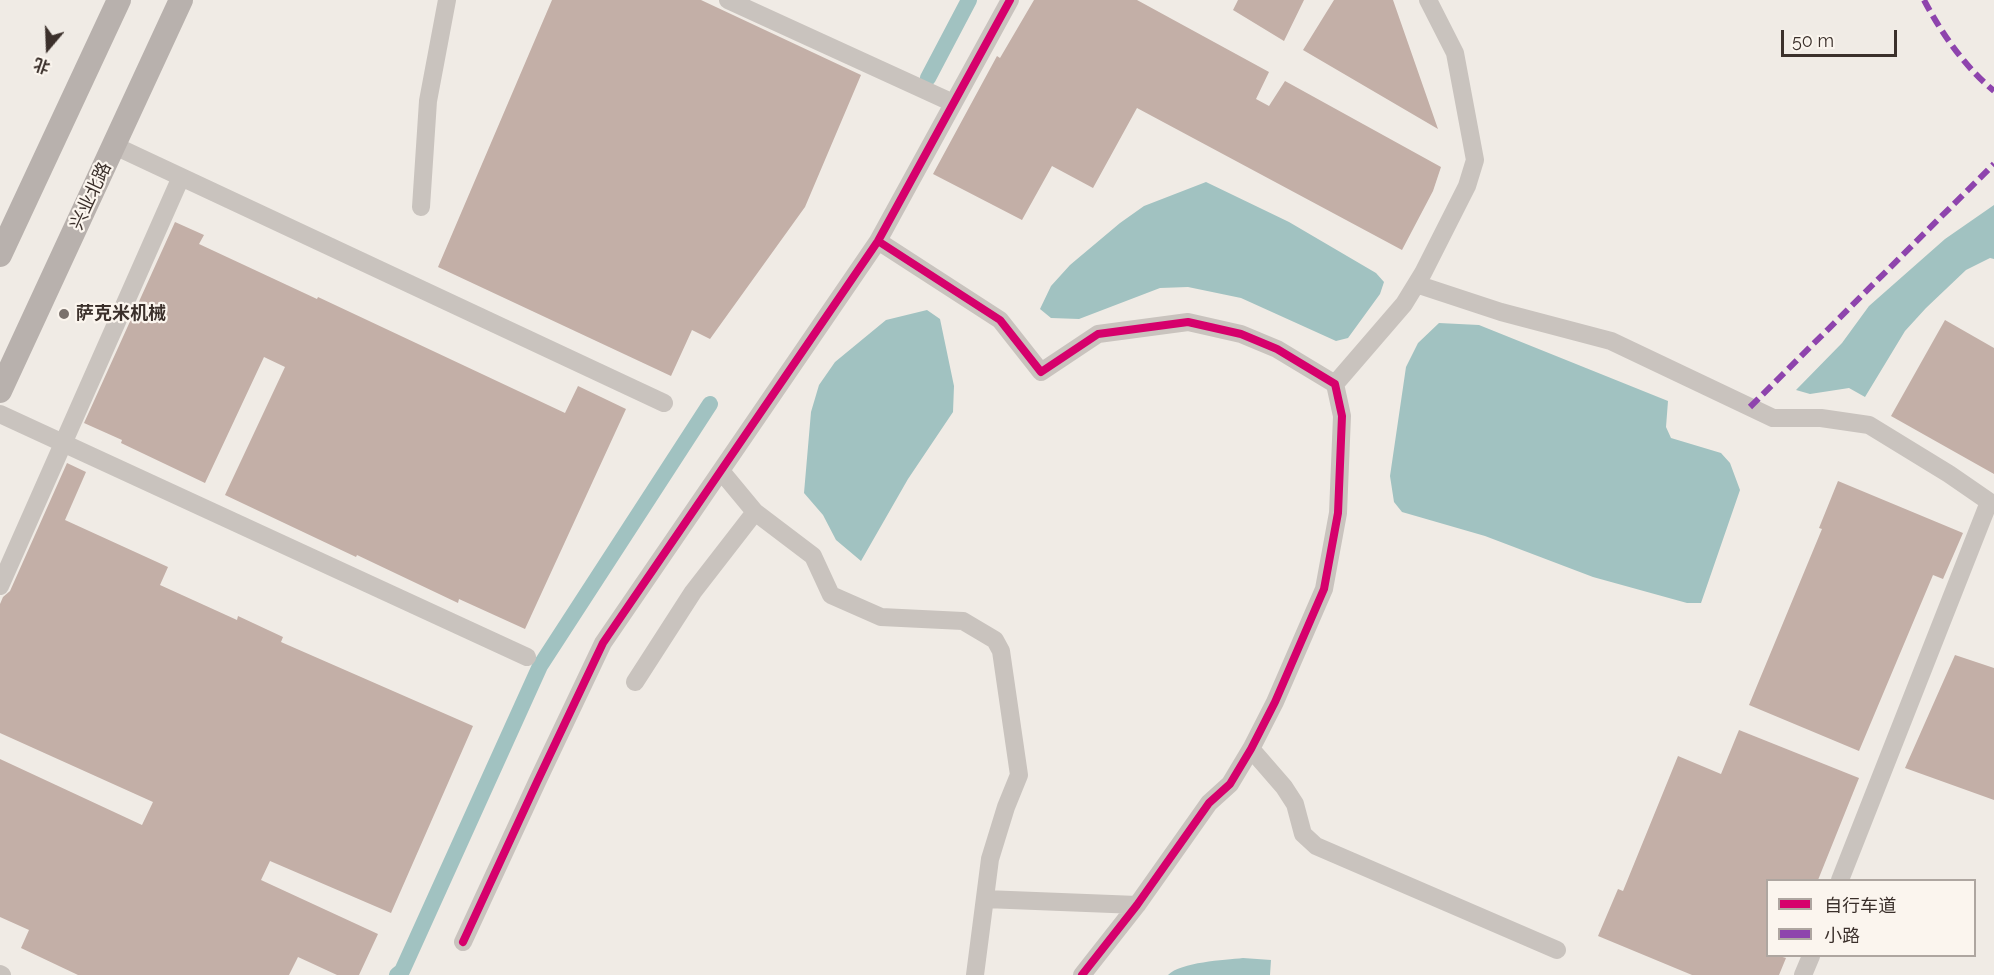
<!DOCTYPE html>
<html>
<head>
<meta charset="utf-8">
<style>
  body { margin:0 }
  #map { position:relative; width:1994px; height:975px; overflow:hidden; background:#f0ebe5; font-family:Raleway,"Noto Sans SC",sans-serif }
  canvas { display:block }
  .legend { position:absolute; left:1766px; top:879px; width:210px; height:78px; box-sizing:border-box; background:#fbf5ee; border:2px solid #aea6a0; margin:0; padding:8px 10px; list-style:none; font-size:18px; color:#3b302b }
  .legend li { display:flex; align-items:center; gap:12px; height:30px }
  .legend b { width:30px; border:2px solid #aea6a0 }
  .north { position:absolute; left:18px; top:18px; width:60px; height:60px; -webkit-text-stroke:4px #fbf5ee; paint-order:stroke; rotate:199deg; font-size:16px; font-weight:700; line-height:24px; text-align:center; color:#3b302b }
  .north::after { content:''; display:block; margin:auto; width:21px; height:27px; background:#3b302b; clip-path:polygon(50% 0,100% 100%,50% 72%,0 100%) }
  .scale { position:absolute; left:1781px; top:30px; width:116px; height:27px; box-sizing:border-box; border:3px solid #3b302b; border-top:0; padding-left:8px; font-size:18px; line-height:21px; white-space:nowrap; color:#3b302b; -webkit-text-stroke:4px #fbf5ee; paint-order:stroke }
</style>
</head>
<body>
<div id="map">
<canvas width="1994" height="975"></canvas>
<ul class="legend">
<li><b style="height:8px;background:#d6006c"></b>自行车道</li>
<li><b style="height:8px;background:#8e44ad"></b>小路</li>
</ul>
<div class="north">北</div>
<div class="scale">50 m</div>
</div>
<script>
const c = document.querySelector('canvas').getContext('2d');
c.lineJoin = 'round';
function paint(path, color) { c.fillStyle = color; c.fill(path, 'evenodd'); }
function trace(path, color, width, dash) { c.strokeStyle = color; c.lineWidth = width; c.lineCap = dash ? 'butt' : 'round'; c.setLineDash(dash || []); c.stroke(path); }
function label(font, color, halo, rows, align = 'center') {
  c.font = font + ' Raleway,"Noto Sans SC",sans-serif'; c.lineWidth = 4.5; c.setLineDash([]); c.textBaseline = 'middle'; c.strokeStyle = halo; c.fillStyle = color; for (const [text, x, y, turn = 0] of rows) {
    c.save(); c.translate(x, y); c.rotate((+turn || 0) * Math.PI / 180); c.textAlign = isNaN(turn) ? turn : align; if (halo) c.strokeText(text, 0, 0); c.fillText(text, 0, 0); c.restore();
  }
}
paint(new Path2D(`
  M1206 182 1289 222 1376 273 1384 282 1380 294 1348 338 1336 341 1241 298 1188 287 1160 288 1079 319 1051 318 1040 309 1051 286 1070 265 1120 223 1144 206Z
  M1994 205V259L1990 258 1966 270 1926 308 1905 331 1865 397 1849 388 1810 394 1796 390 1842 343 1869 306 1945 239Z
  M927 310 940 319 954 386 953 412 908 479 861 561 836 540 823 515 804 493 811 412 819 385 835 362 886 320Z
  M1439 323 1479 325 1668 401 1666 427 1671 438 1721 453 1730 463 1740 490 1701 603H1687L1593 577 1485 536 1402 512 1394 502 1390 476 1406 367 1418 343Z
  M1243 958 1271 960 1270 975H1168C1181 962 1224 960 1243 958Z`), '#a1c2c1');
trace(new Path2D(`
  M928 78 969 0
  M397 975 402 971 540 666 710 404`), '#a1c2c1', 16);
paint(new Path2D(`
  M552 0H701L861 75 805 207 710 339 692 330 671 376 438 267Z
  M1034 0H1137L1269 72 1256 99 1269 106 1285 81 1441 167 1433 191 1402 250 1137 108 1093 188 1052 166 1022 220 933 174 997 56 1000 58Z
  M1238 0H1304L1284 41 1233 10Z
  M1334 0H1393L1438 129 1303 50Z
  M175 222 204 235 199 244 317 299 318 297 565 413 578 386 626 409 525 629 459 599 458 603 357 555 356 557 225 495 285 367 264 357 205 483 121 443 122 440 84 423Z
  M1945 320 1994 348V474L1891 416Z
  M67 463 86 472 65 520 168 567 160 585 237 620 238 616 283 637 281 642 473 726 391 913 270 861 261 880 378 934 359 975H337L298 957 289 975H78L21 948 29 930 0 917V759L142 825 153 802 0 733V604L3 597 10 591Z
  M1838 481 1963 533 1943 579 1933 575 1859 751 1749 705 1822 529 1819 528Z
  M1955 655 1994 668V800L1905 768Z
  M1739 730 1859 778 1818 880H1767V956H1779L1786 958 1779 975H1692L1598 936 1618 889 1623 891 1678 756 1721 774Z`), '#c3afa7');
trace(new Path2D(`
  M728 0 953 103
  M115 146 664 403
  M421 207 428 101 447 0
  M878 241 1000 320 1041 372 1098 334 1188 322 1241 334 1277 349 1335 384 1342 416 1338 513 1324 589 1275 702 1251 749 1230 784 1209 803 1137 905 1082 975
  M1416 284 1501 312 1611 341 1773 418H1821L1869 425 1949 474 1994 505
  M1335 384 1404 304 1423 273 1467 186 1475 160 1455 53 1428 0
  M0 414 527 657
  M721 471 755 512 813 556 831 595 881 617 963 621 995 640 1001 651 1019 775 1006 807 990 859 975 975
  M0 586 181 177
  M635 682 693 592 755 512
  M1251 749 1284 787 1295 804 1303 834 1316 846 1557 950
  M1840 880 1989 502
  M985 899 1137 905
  M463 942 537 782 603 643 878 241 1010 0
  M0 974 2 975
  M1803 975 1811 956`), '#c9c3be', 18);
trace(new Path2D(`
  M0 255 119 0
  M0 391 181 0`), '#b8b1ad', 24);
trace(new Path2D(`
  M1924 0C1942 34 1965 67 1994 91
  M1750 407 1994 164`), '#8e44ad', 6, [12, 6]);
trace(new Path2D(`
  M878 241 1000 320 1041 372 1098 334 1188 322 1241 334 1277 349 1335 384 1342 416 1338 513 1324 589 1275 702 1251 749 1230 784 1209 803 1137 905 1082 975
  M463 942 537 782 603 643 878 241 1010 0`), '#d6006c', 8);
for (const [x, y, r, color] of [
  [64,314,6,"#7a716c"]
]) { const dot = new Path2D(); dot.arc(x, y, r, 0, 2 * Math.PI); c.fillStyle = color; c.fill(dot); trace(dot, '#fbf5ee', 2); }
label('18px', '#3b302b', '#fbf5ee', [
  ["兴业北路",91,196,-65]
]);
label('bold 18px', '#3b302b', '#fbf5ee', [
  ["萨克米机械",76,314]
], 'left');
</script>
</body>
</html>
